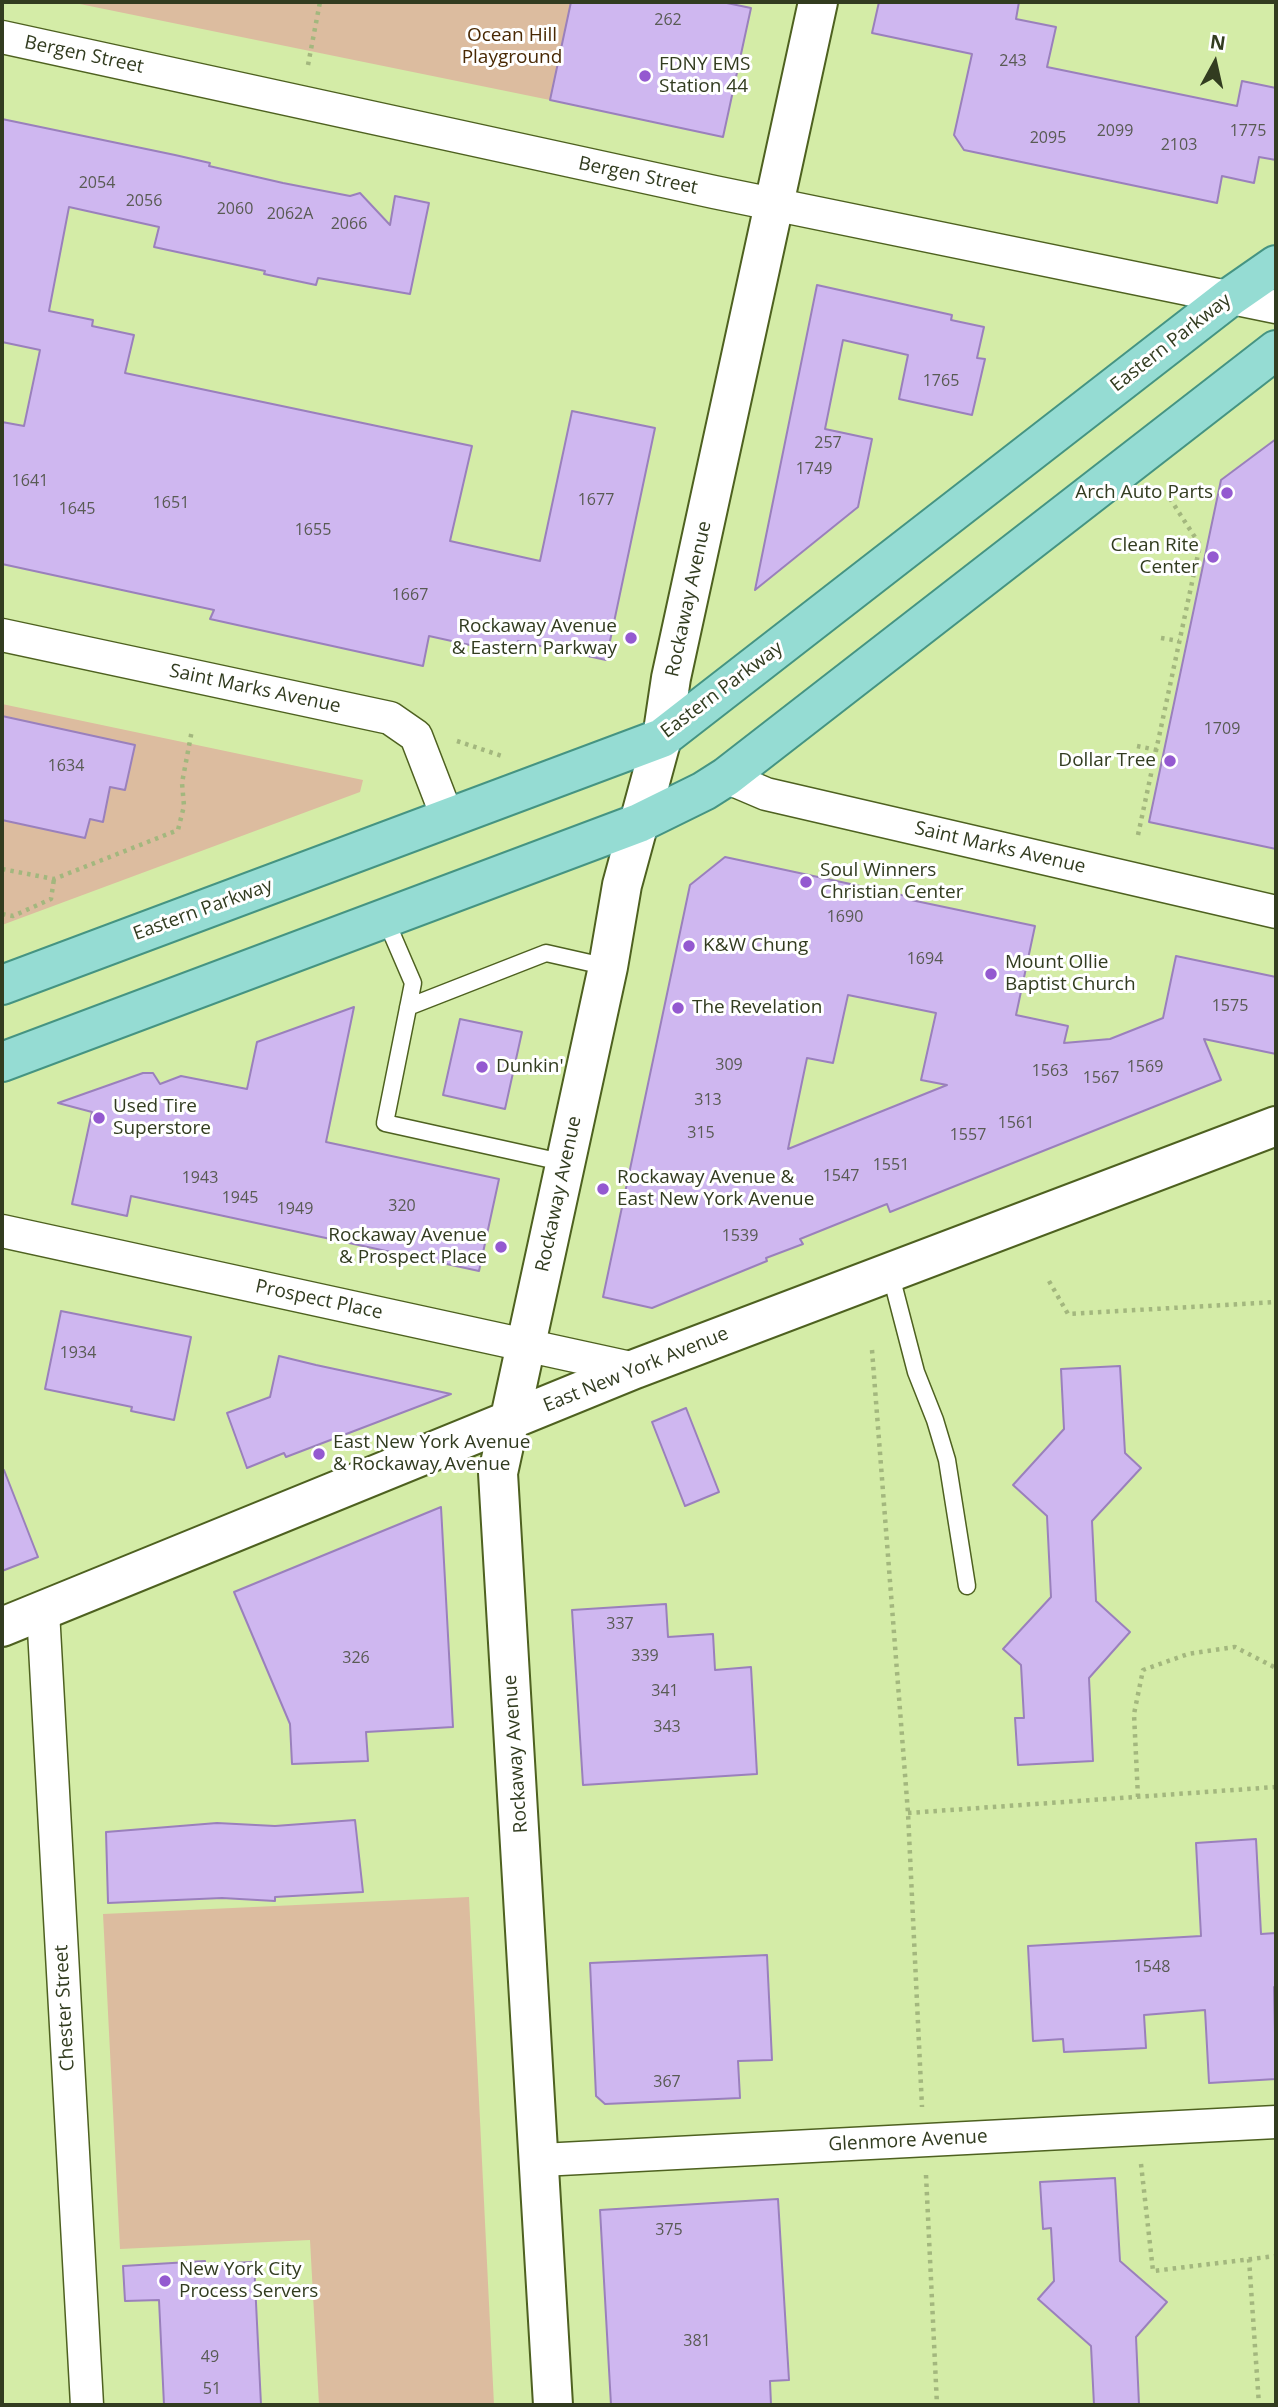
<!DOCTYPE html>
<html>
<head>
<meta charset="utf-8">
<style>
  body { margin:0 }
  #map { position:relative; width:1278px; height:2407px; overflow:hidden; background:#d4eca7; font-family:"Open Sans",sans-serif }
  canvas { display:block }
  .frame { position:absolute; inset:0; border:4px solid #323c20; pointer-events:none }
  .north { position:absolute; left:1180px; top:28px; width:70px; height:70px; -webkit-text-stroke:5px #fff; paint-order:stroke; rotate:8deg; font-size:19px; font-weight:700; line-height:28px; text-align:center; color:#323c20 }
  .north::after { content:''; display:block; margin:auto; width:24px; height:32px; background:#323c20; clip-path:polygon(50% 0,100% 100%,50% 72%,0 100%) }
</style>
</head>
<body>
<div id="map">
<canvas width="1278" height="2407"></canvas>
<div class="frame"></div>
<div class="north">N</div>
</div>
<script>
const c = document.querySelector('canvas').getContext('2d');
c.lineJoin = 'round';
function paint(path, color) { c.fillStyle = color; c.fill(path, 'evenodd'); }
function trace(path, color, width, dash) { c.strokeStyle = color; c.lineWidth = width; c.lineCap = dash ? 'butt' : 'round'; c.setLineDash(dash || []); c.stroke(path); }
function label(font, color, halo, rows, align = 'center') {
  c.font = font + ' "Open Sans",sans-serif'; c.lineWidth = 6; c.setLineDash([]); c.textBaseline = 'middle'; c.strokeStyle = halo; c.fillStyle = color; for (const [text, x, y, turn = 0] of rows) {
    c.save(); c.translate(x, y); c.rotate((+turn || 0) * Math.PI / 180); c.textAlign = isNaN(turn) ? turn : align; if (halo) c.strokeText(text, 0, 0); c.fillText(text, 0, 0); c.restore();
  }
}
paint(new Path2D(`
  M70 2H571L550 100Z
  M2 704 363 780 360 792 2 925V820L85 838 90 819 103 821 110 787 125 790 135 745 2 716Z
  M469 1897 494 2405H319L310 2240 120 2249 103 1914Z`), '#dcbc9f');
const building = new Path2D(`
  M571 2H722L751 8 723 137 550 100Z
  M879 2H1019L1016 19 1056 27 1047 67 1237 106 1242 81 1276 88V160L1259 157 1254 183 1222 176 1217 203 964 150 954 135 972 54 872 33Z
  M2 119 175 155 210 163 209 166 283 183 350 196 360 193 390 225 395 196 429 203 410 294 318 278 316 285 264 274 265 271 154 247 159 227 69 207 49 311 93 320 92 326 134 335 125 373 472 446 450 541 540 561 572 411 655 428 606 660 518 641 515 655 429 636 423 666 210 619 214 610 2 564V422L24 426 40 350 2 342Z
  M817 285 952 315 951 320 984 327 977 358 985 359 972 415 899 399 908 355 843 340 825 429 872 439 858 507 755 590Z
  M1276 439V849L1149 822 1221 480Z
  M2 716 135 745 125 790 110 787 103 822 90 819 85 838 2 820Z
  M725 857 911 897V900L1035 926 1016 1015 1068 1026 1064 1043 1110 1039 1163 1018 1176 956 1276 977V1054L1204 1039 1221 1080 890 1212 887 1204 800 1239 803 1244 766 1258 767 1261 652 1308 603 1297 690 885ZM848 995 936 1013 921 1080 947 1085 788 1149 807 1058 833 1063Z
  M354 1007 326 1142 499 1179 479 1271 131 1196 127 1216 72 1204 92 1112 58 1103 143 1073H153L160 1084 181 1076 247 1089 257 1042Z
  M460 1019 522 1032 505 1109 443 1095Z
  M61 1311 191 1337 174 1420 131 1411 132 1407 45 1389Z
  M279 1356 316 1365 451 1394 286 1457 284 1453 247 1468 227 1413 270 1397Z
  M1120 1366 1125 1453 1141 1468 1092 1521 1096 1601 1130 1632 1089 1678 1093 1761 1018 1765 1015 1718H1024L1021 1665 1003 1649 1051 1597 1047 1516 1013 1485 1064 1429 1061 1369Z
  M686 1408 719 1492 685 1506 652 1422Z
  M2 1470H4L38 1557 2 1571Z
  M441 1507 453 1727 366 1732 368 1761 292 1764 290 1724 234 1592Z
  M666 1604 668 1637 713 1634 715 1670 751 1667 757 1774 583 1785 572 1610Z
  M355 1820 363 1892 275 1897V1901L222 1898 108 1903 106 1832 217 1823 275 1826Z
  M1256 1839 1261 1934 1276 1933V1987H1274L1276 2079 1209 2083 1205 2010 1144 2015 1146 2048 1064 2052 1063 2039 1033 2041 1028 1946 1201 1936 1196 1843Z
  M767 1955 772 2060 738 2061 740 2098 605 2104 596 2096 590 1963Z
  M1115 2178 1120 2261 1167 2302 1136 2337 1139 2405H1094L1091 2346 1038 2299 1054 2281 1051 2228 1043 2229 1040 2182Z
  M778 2199 789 2380 770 2381 771 2405H611L600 2210Z
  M205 2261V2264L254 2262 261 2405H164L159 2300 125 2301 123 2266Z`);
paint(building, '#cfb7f0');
trace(building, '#9a80bc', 2);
const lane = new Path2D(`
  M385 918 413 983 385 1123 566 1163
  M408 1007 546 953 608 967
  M890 1272 916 1372 935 1420 947 1460 967 1586`);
const street = new Path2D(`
  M2 37 714 192 1276 307
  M2 635 390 718 416 736 448 819
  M726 777 766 794 1276 912
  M2 1231 635 1369
  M43 1611 87 2405
  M541 2160 1276 2122`);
const secondary = new Path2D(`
  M2 1627 635 1369 1276 1126
  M553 2405 498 1473 608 967 622 885 662 738 671 678 818 2`);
const primary = new Path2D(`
  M2 985 662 738 1230 297 1276 265
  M2 1062 639 823 704 791 726 777 1276 350`);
trace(lane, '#4e6120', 19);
trace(street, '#4e6120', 35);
trace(secondary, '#4e6120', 42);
trace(primary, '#459482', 42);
trace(new Path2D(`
  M308 65 320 2
  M1161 638 1179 641
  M457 741 502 756
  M1137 746 1157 750
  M1138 835 1200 545 1167 494
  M2 869 54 879 178 830 184 806 182 783 192 730
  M2 914 13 916 51 899 54 879
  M1049 1281 1068 1314 1276 1302
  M872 1350 908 1813 922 2107
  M1138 1797 1134 1714 1143 1670 1188 1654 1235 1647 1276 1668
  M908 1813 1276 1787
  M1141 2164 1153 2271 1276 2256
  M926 2175 937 2405
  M1249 2259 1259 2405`), '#a3b77e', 4.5, [3.5, 5]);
trace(lane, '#fff', 16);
trace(street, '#fff', 32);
trace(secondary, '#fff', 38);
trace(primary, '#95dcd3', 38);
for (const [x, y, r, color] of [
  [645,76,7,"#9459d0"],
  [1227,493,7,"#9459d0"],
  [1213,557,7,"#9459d0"],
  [631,638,7,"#9459d0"],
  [1170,761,7,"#9459d0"],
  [806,882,7,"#9459d0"],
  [689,946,7,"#9459d0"],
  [991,974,7,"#9459d0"],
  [678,1008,7,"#9459d0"],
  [482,1067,7,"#9459d0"],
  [99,1118,7,"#9459d0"],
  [603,1189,7,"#9459d0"],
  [501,1247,7,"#9459d0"],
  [319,1454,7,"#9459d0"],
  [165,2281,7,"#9459d0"]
]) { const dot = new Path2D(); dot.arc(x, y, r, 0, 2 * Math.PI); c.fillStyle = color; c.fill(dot); trace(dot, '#fff', 2.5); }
label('16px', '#595b54', null, [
  ["262",668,20],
  ["243",1013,61],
  ["2099",1115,131],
  ["1775",1248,131],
  ["2095",1048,138],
  ["2103",1179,145],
  ["2054",97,183],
  ["2056",144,201],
  ["2060",235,209],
  ["2062A",290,214],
  ["2066",349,224],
  ["1765",941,381],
  ["257",828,443],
  ["1749",814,469],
  ["1641",30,481],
  ["1677",596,500],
  ["1651",171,503],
  ["1645",77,509],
  ["1655",313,530],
  ["1667",410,595],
  ["1709",1222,729],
  ["1634",66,766],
  ["1690",845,917],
  ["1694",925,959],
  ["1575",1230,1006],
  ["309",729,1065],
  ["1569",1145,1067],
  ["1563",1050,1071],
  ["1567",1101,1078],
  ["313",708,1100],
  ["1561",1016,1123],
  ["315",701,1133],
  ["1557",968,1135],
  ["1551",891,1165],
  ["1547",841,1176],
  ["1943",200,1178],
  ["1945",240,1198],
  ["320",402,1206],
  ["1949",295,1209],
  ["1539",740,1236],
  ["1934",78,1353],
  ["337",620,1624],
  ["339",645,1656],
  ["326",356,1658],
  ["341",665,1691],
  ["343",667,1727],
  ["1548",1152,1967],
  ["367",667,2082],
  ["375",669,2230],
  ["381",697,2341],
  ["49",210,2357],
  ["51",212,2389]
]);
label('19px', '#492904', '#fff', [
  ["Ocean Hill",512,36],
  ["Playground",512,58]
]);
label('19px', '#323c20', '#fff', [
  ["Bergen Street",84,55,12],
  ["Bergen Street",638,176,12],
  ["Eastern Parkway",1171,343,-38],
  ["Rockaway Avenue",689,599,-78],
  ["Saint Marks Avenue",255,689,12],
  ["Eastern Parkway",722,690,-37],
  ["Saint Marks Avenue",1000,848,13],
  ["Eastern Parkway",203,910,-20],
  ["Rockaway Avenue",559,1194,-78],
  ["Prospect Place",319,1300,12],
  ["East New York Avenue",636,1370,-22],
  ["Rockaway Avenue",516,1754,-94],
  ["Chester Street",65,2008,-93],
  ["Glenmore Avenue",908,2141,-3]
]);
label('19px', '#323c20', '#fff', [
  ["FDNY EMS",659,65],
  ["Station 44",659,87],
  ["Arch Auto Parts",1213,493,"right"],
  ["Clean Rite",1199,546,"right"],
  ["Center",1199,568,"right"],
  ["Rockaway Avenue",617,627,"right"],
  ["& Eastern Parkway",617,649,"right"],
  ["Dollar Tree",1156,761,"right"],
  ["Soul Winners",820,871],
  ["Christian Center",820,893],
  ["K&W Chung",703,946],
  ["Mount Ollie",1005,963],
  ["Baptist Church",1005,985],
  ["The Revelation",692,1008],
  ["Dunkin'",496,1067],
  ["Used Tire",113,1107],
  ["Superstore",113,1129],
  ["Rockaway Avenue &",617,1178],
  ["East New York Avenue",617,1200],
  ["Rockaway Avenue",487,1236,"right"],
  ["& Prospect Place",487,1258,"right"],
  ["East New York Avenue",333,1443],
  ["& Rockaway Avenue",333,1465],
  ["New York City",179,2270],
  ["Process Servers",179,2292]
], 'left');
</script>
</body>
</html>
